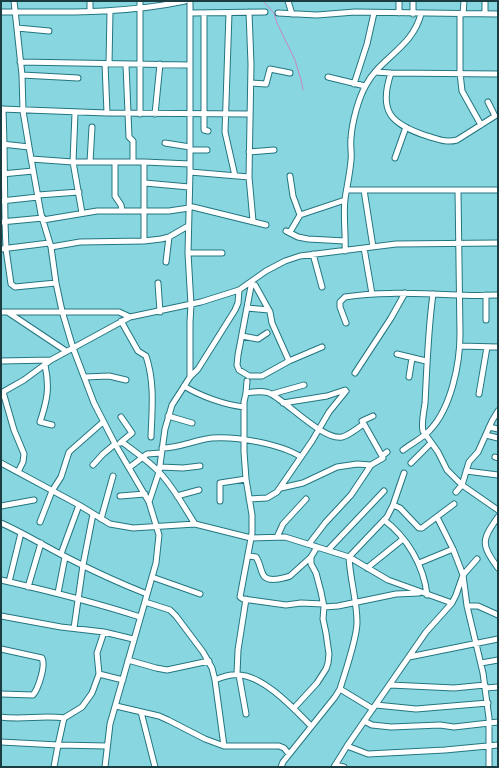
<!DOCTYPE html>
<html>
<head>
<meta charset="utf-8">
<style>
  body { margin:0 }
  #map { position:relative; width:499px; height:768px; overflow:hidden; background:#88d7e0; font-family:Raleway,sans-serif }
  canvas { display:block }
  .frame { position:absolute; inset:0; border:2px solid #1b3c40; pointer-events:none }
</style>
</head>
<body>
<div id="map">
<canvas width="499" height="768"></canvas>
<div class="frame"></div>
</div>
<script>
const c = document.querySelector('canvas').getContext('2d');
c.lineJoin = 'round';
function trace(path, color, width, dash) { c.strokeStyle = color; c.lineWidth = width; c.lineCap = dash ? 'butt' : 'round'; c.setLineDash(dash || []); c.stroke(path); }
trace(new Path2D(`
  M263 1 274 13 277 23 295 60 301 80 303 90`), '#c684c7', 1);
const minor = new Path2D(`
  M14 1 22 75 23 111 29 147 41 214 51 247 56 283 62 311 73 348 94 403 115 444 149 502 159 535 156 563 110 724 105 767
  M140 1V114
  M288 1 292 14
  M90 11V1
  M1 12C62 12 124 14 185 1
  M249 12 251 64 249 177 253 221
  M191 13 265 12
  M229 13 225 132 235 176
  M278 13 317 15 355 12 498 14
  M399 13V1
  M204 14V130L208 131
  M413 14V1
  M460 14V73L462 91 481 125
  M463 14 464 1
  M485 14V1
  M17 28 49 31
  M20 62 189 65
  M105 64 107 113
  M109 64 110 11
  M126 65 129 137 133 141V162
  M375 72 391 73 498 74
  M391 73C378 112 391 124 427 136 438 139 446 143 457 140L495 116 488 102
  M22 75 78 78
  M328 77 365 86
  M251 83 266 84 270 69 290 73
  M354 84 367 44 374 13
  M1 109 107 113 250 114
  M3 109 4 144 5 222 6 249 11 284 15 287 56 283
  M75 113 73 162 82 213
  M155 114 160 64
  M165 143 190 147
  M2 144 29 147
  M190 150H207
  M249 152 274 150
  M395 158 406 127
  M31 159 73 162H144L190 164
  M90 162 92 127
  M115 162V196L121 205 122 210
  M190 172 249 177
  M2 174 33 171
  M290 176 293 196 300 215
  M145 183 189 187
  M348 190H498
  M364 190 373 247
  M38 195 79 192
  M1 201 38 197
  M189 206 266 225
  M43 220 97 211H169L189 208
  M1 222 43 218
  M286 231 298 237 308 239 345 241
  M290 232 300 215 345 200
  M144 241V162
  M51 247 80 242 144 241 161 239 169 237 188 226
  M364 248 372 294
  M1 249 49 243
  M345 251C346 234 343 216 345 199 347 186 350 173 351 160 352 153 350 146 351 138 352 123 358 99 366 85 381 57 412 48 421 14
  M188 253H222
  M313 254 322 287
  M166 262 169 237
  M252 281 238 355 237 365 239 370 249 376H262L289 361 322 347
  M158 283 160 312
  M252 285H255L270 312 272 323 289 361
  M433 294C428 330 427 366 425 403 424 412 421 422 423 431L438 452 447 470 462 485 498 510
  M247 308 269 310
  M1 312H119L130 317 201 302 239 290 266 271 285 261 300 256 396 244 498 243
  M9 313 66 351
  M486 320V295
  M121 321 138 351 146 356C155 383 152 409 151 437
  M346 323 340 307V302L345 297C382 291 421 294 458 295 471 296 485 295 498 295
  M242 336 258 339 267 333
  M460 346 498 347
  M397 354 426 361
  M1 361 51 360
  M45 365C50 388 47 401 40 422L52 425
  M355 373 391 318 405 293
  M85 377 109 376 126 380
  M190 377V322L191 305 188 253 190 172V1
  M409 377 412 358
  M247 381 246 393 244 402V452L246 479 252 515V533L240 597 243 599 286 605 301 603 323 604
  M184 386C200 396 225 405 244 407
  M3 392 14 430 24 454 23 462 18 472
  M1 393 24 380 51 360 130 317
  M246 393C254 392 264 390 271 394 287 402 324 441 342 437 350 435 357 428 364 424L382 456
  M272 394 304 385
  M479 394 487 347
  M283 403 327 396 345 390 346 391
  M168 416 192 423
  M364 424 362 421 373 416
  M489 427 498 429
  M486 435 498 438
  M122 442C135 452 149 461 160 473 174 488 184 507 195 524
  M120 443 132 433 121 417
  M162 448C179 448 195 440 212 438 236 436 281 444 301 457
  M403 450C412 443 423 438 430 430 451 408 460 364 460 334L458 190
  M495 457 498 458
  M1 463 79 505 110 524 133 528 195 524 251 538 285 537 349 557 388 580 452 603
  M411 463 431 443
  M93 465 103 454 115 444
  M130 467 147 454 161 453
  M160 467 183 468 200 466
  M466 471 498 475
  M281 488 303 483 337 467 357 464 371 465
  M456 492 462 485 469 462 478 452 492 421 498 411
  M120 496 145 494
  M177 496 199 490
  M249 499 267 498 277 492 312 441 329 412 346 391
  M220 501V483L246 479
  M149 502 159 472 165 429 172 405 190 377 198 369 235 310 238 303 239 290
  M393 505 400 508 419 528H422L454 504
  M1 506 34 500
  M437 517 453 549 463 575 467 606 483 673 489 718V767
  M498 517C481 541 481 544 498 568
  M101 519 113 476
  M384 520C407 537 424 566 427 595
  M40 522 52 491 61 477 69 452 103 422
  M1 523C24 533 44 546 66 557 93 571 119 583 147 594
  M277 537 283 524 306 499
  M309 544 325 523 351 495 371 465 383 458 382 456 387 452
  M328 550 384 491
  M61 554 79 505
  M249 556 256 557C264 569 258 582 278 579 282 578 286 578 290 576L311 557 317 547
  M419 563 453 549
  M367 568 403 539
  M152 577 200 594
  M1 580C49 591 94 602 140 617
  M9 582 21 533
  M28 587 41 543
  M58 593 65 557
  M145 602 170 610 176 616 203 652 212 668 215 680 224 746
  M467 606H478L498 615
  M324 607 338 606 396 594 419 593
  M1 616 61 627 104 632 133 639
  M74 628 83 565 93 514
  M1 649 42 658C46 666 38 689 33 695L1 694
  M409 657 498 639
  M128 660 156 668 167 670 209 661
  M481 663 498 660
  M99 674 123 680
  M237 674 238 650 246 599
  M239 675 246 714
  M215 680C222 677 231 674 239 675 264 676 294 709 311 726
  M390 685 454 688 485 685
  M486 688 498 687
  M340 689 373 709
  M376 705 416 709 488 703
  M116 706 159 716 168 720 205 739 224 746H279L284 748 289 754
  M294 708 317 683 326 669 328 663 329 654 326 633 323 619 324 607 321 592 316 573 311 564V557
  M141 712 155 767
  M1 717C22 720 43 715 64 718
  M364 721 372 725 391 727 440 725 454 727 498 722
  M1 742 58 745 107 746
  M347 746 368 754 445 750 498 745
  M335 765 344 767
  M54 767 58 745 64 718 82 707 92 693 99 674 97 653 104 632
  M281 767 283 762 335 697 340 689C345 672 357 639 357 622 357 601 350 579 349 557L387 517 393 505 404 473
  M334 767 347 746 426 632 452 603 456 595 463 575 477 559`);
trace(minor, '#237680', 7);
trace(minor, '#fff', 5);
</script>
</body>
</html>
